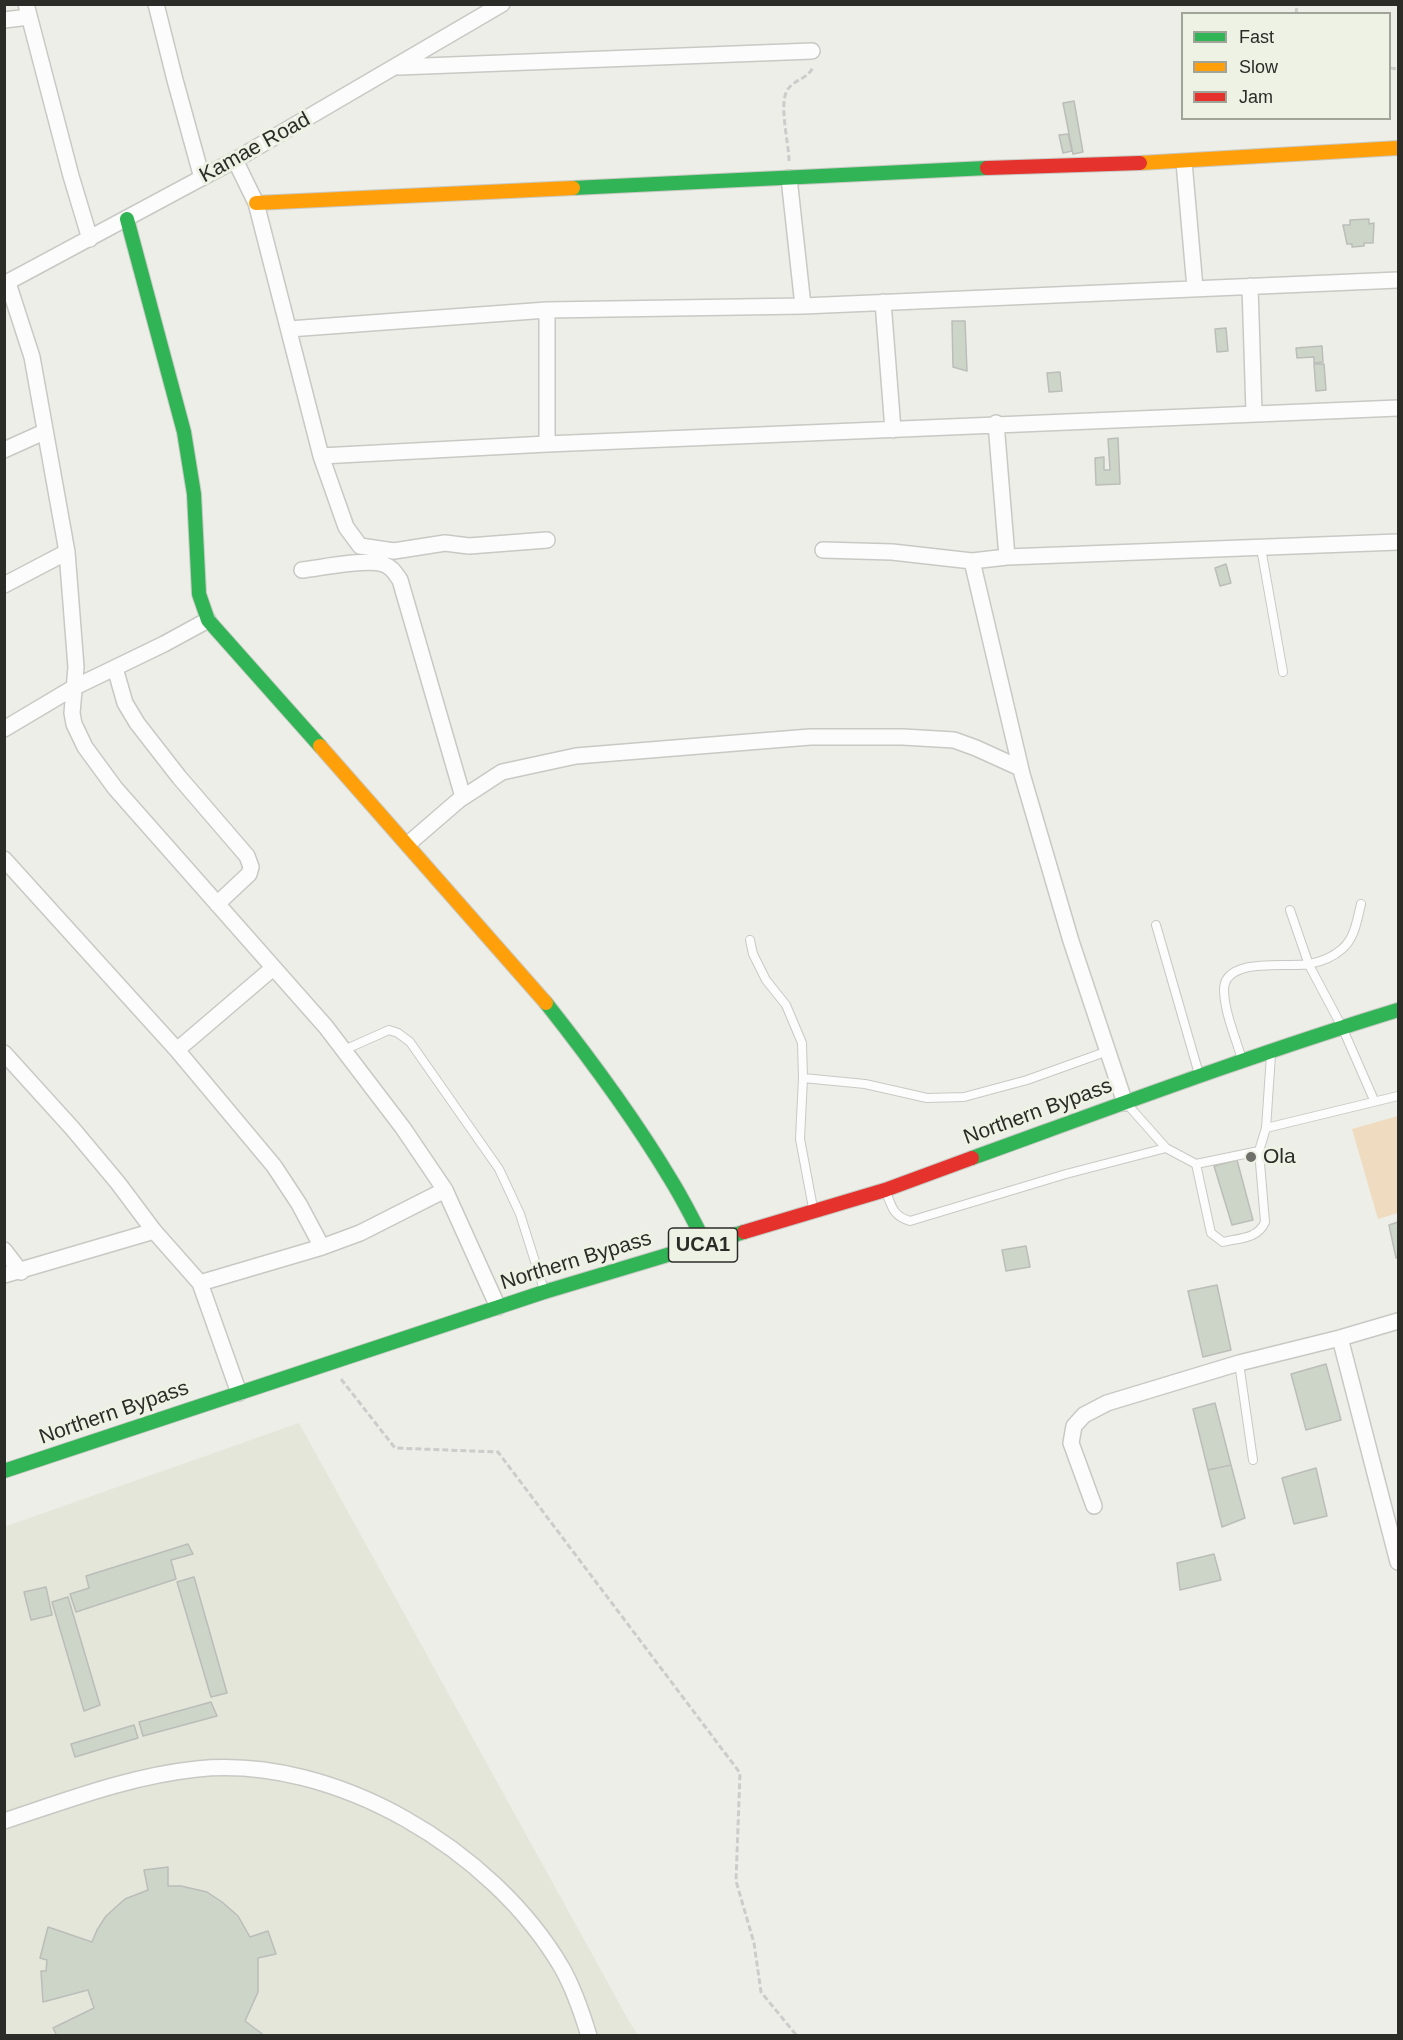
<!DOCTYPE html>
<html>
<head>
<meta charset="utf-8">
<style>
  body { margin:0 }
  #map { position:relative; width:1403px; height:2040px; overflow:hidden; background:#edeee8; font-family:Arial,sans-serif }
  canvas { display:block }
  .frame { position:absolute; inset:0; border:6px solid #2b2c27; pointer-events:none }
  .legend { position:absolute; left:1181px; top:12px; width:210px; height:108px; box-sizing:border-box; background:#eef2e4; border:2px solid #a0a398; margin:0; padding:8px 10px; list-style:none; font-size:18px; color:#2b2c27 }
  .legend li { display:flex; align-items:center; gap:12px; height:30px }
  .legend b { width:30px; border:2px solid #a0a398 }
</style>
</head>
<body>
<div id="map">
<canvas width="1403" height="2040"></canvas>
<div class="frame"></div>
<ul class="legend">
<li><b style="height:8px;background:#30b455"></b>Fast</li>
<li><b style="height:8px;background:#ff9f0a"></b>Slow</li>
<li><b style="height:8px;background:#e5322d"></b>Jam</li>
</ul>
</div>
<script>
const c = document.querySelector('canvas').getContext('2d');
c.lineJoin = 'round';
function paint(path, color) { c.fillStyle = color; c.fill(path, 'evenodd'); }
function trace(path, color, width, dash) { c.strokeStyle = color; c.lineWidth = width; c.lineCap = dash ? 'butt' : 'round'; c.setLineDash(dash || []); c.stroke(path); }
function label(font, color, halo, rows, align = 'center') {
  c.font = font + ' Arial,sans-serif'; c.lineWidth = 6; c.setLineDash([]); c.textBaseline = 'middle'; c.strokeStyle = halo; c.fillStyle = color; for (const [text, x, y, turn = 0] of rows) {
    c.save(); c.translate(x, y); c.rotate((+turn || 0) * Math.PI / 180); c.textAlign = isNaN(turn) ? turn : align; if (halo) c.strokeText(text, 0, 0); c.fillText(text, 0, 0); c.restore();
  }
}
paint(new Path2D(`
  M299 1423 630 2023 638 2035H5L4 1527Z`), '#e3e6d8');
paint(new Path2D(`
  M1398 1116V1213L1378 1219 1352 1129Z`), '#efdbc0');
const building = new Path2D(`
  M1074 101 1083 152 1073 154 1063 103Z
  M1068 134 1072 151 1063 153 1059 135Z
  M1369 219V224L1374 223 1373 243H1364V246L1352 247V244H1347L1343 225H1350V220Z
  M952 321H965L967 371 953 367Z
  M1226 328 1228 351 1217 352 1215 329Z
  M1322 346 1323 362 1314 363V357L1297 358 1296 348Z
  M1314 364H1324L1326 390 1316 391Z
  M1060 372 1062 391 1049 392 1047 373Z
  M1118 438 1120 484 1096 485 1095 458 1104 457V470H1110L1108 439Z
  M1226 564 1231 583 1220 586 1215 568Z
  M1237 1160 1253 1220 1232 1225 1214 1166Z
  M1398 1222V1257L1396 1258 1389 1225Z
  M1026 1246 1030 1267 1006 1271 1002 1250Z
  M1217 1285 1231 1350 1203 1357 1188 1291Z
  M1326 1364 1341 1420 1306 1430 1291 1374Z
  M1215 1403 1231 1465 1208 1470 1193 1409Z
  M1231 1465 1245 1518 1222 1527 1208 1470Z
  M1316 1468 1327 1516 1294 1524 1282 1478Z
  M188 1544 193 1554 171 1560 176 1579 76 1612 70 1594 89 1588 86 1576Z
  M1214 1554 1221 1580 1180 1590 1177 1563Z
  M194 1577 227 1693 211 1697 177 1582Z
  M46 1587 52 1615 31 1620 24 1592Z
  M68 1597 100 1705 84 1711 52 1602Z
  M211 1702 217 1716 143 1736 139 1722Z
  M134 1725 138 1738 75 1757 71 1744Z
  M168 1867V1886H181L207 1892 222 1902 238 1916 250 1937 268 1931 276 1954 258 1958V1992L245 2021 265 2036H57L53 2028 94 2008 88 1990 43 2002 41 1971H46L47 1960 40 1958 48 1927 92 1942 97 1930 106 1916 117 1906 125 1899 148 1890 144 1870Z`);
paint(building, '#cdd5c9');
trace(building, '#bbbdb9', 1.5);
const lane = new Path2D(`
  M1261 548 1283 672
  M1290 910 1309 965 1342 1027 1374 1100
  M1156 925 1199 1074
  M750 940 753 954 766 980 786 1005 802 1043 803 1078
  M344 1050 389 1030 398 1033 410 1042 499 1169 520 1214 544 1290
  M1242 1060C1236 1038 1224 1012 1224 989 1225 956 1289 968 1309 964 1320 962 1333 957 1342 949 1355 938 1357 920 1361 904
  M1127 1104 1166 1148
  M1266 1128 1271 1055
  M1196 1164 1211 1233 1223 1242C1239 1238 1258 1239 1265 1222L1259 1151
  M886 1192C892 1207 893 1216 910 1221L1066 1174 1166 1148 1196 1164 1259 1151 1266 1128 1398 1096
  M813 1208 800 1139 803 1078 865 1084 927 1098 964 1097 1027 1080 1108 1051
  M1239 1363 1253 1460`);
const street = new Path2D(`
  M26 4 71 176 90 239
  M156 4 175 80 202 178
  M4 20 29 17
  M399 67 812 51
  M235 160 256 203 321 456 346 527 360 546 394 551 445 543 469 546 547 540
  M1184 162 1195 288
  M789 178 803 306
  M8 283 32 357 67 552 76 667 72 713 74 724 85 747 115 788 326 1027 403 1128 445 1190 498 1307
  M4 284 235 160 502 4
  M1250 286 1254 412
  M883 302 893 430
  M547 310V444
  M289 329 547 310 803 306 1398 280
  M996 423 1007 557
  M4 450 44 432
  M321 456 547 444 1398 408
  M823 550 892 552 972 561 1007 557 1398 542
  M972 561 1022 774 1071 941 1125 1103
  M302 570C320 568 368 558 383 564 392 567 395 573 400 580L463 797
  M4 585 67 552
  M115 668 125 703 137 723 179 777 247 856 251 867 249 874 217 904
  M4 729 73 688 164 644 208 620
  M408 844 459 800 502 772 576 756 810 737H903L954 740 976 748 1020 768
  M4 859 177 1050 274 1166 299 1204 322 1247
  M177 1050 273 968
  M4 1053 72 1128 118 1183 154 1231 200 1283 239 1393
  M4 1250 21 1272
  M4 1275 154 1231
  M200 1283 322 1247 360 1233 445 1190
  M1340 1338 1398 1562
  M1094 1506 1071 1443 1074 1426 1084 1415 1107 1403 1239 1363 1340 1338 1398 1321
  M4 1821C68 1800 130 1776 197 1769 335 1755 493 1850 562 1968 574 1989 582 2013 589 2036`);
const fast = new Path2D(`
  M573 188 987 168
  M127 219 184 432 194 494 199 594 208 620 320 746
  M546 1003C591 1060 634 1118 671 1180 684 1201 695 1223 706 1245
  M972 1158C1113 1107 1254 1054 1398 1010
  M4 1471 544 1292 744 1232`);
const slow = new Path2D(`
  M1140 163 1398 148
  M256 203 573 188
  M320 746 546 1003`);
const jam = new Path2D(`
  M987 168 1140 163
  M744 1232 885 1190 972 1158`);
trace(lane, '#c8c9c4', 10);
trace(street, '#c8c9c4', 18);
trace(fast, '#c8c9c4', 16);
trace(slow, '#c8c9c4', 16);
trace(jam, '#c8c9c4', 16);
trace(new Path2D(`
  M1296 14 1297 4
  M1390 68 1398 69
  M789 161C789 143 778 103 788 89 795 79 808 79 813 67
  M341 1379 395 1448 498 1452 740 1773 736 1881 754 1943 761 1992 797 2036`), '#cccdcb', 3, [6, 3]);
trace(lane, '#fcfcfc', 8);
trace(street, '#fcfcfc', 15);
trace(fast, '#30b455', 14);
trace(slow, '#ff9f0a', 14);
trace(jam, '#e5322d', 14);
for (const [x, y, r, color] of [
  [1251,1157,6,"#6f706b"]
]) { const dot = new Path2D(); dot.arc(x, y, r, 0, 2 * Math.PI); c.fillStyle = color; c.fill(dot); trace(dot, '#eef2e4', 2); }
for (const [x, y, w] of [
  [703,1245,69]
]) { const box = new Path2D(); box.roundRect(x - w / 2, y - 17, w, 34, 4.5); c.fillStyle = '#eef2e4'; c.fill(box); trace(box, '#2b2c27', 1.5); }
label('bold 20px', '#2b2c27', null, [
  ["UCA1",703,1245]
]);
label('21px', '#2b2c27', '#eef2e4', [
  ["Kamae Road",255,148,-29],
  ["Northern Bypass",1038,1112,-20],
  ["Northern Bypass",576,1261,-17],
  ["Northern Bypass",114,1413,-19]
]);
label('21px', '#2b2c27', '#eef2e4', [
  ["Ola",1263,1157]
], 'left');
</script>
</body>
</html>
